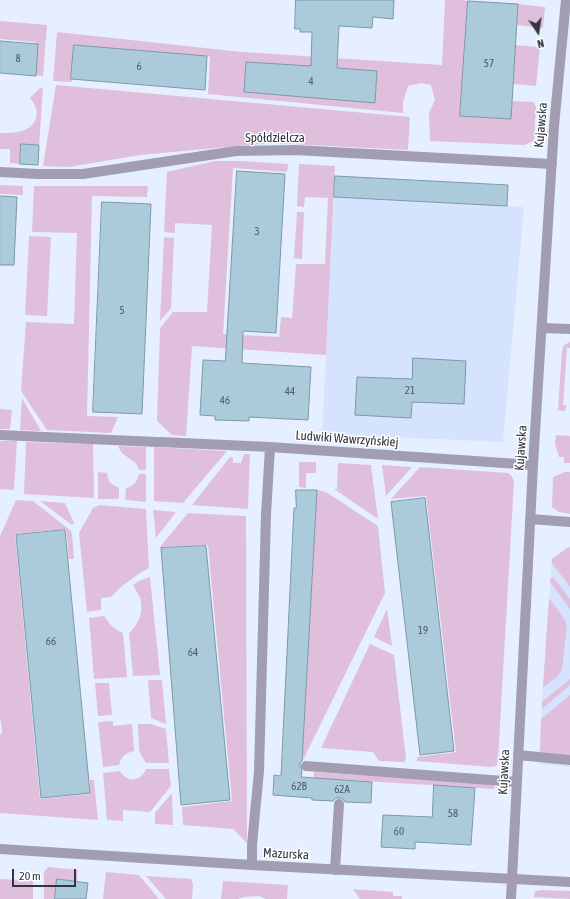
<!DOCTYPE html>
<html>
<head>
<meta charset="utf-8">
<style>
  body { margin:0 }
  #map { position:relative; width:570px; height:899px; overflow:hidden; background:#e6efff; font-family:"Asap Condensed",sans-serif }
  canvas { display:block }
  .north { position:absolute; left:518px; top:12px; width:40px; height:40px; -webkit-text-stroke:3px #fff; paint-order:stroke; rotate:167deg; font-size:11px; font-weight:700; line-height:16px; text-align:center; color:#30353f }
  .north::after { content:''; display:block; margin:auto; width:14px; height:18px; background:#30353f; clip-path:polygon(50% 0,100% 100%,50% 72%,0 100%) }
  .scale { position:absolute; left:12px; top:869px; width:64px; height:18px; box-sizing:border-box; border:2px solid #30353f; border-top:0; padding-left:5px; font-size:12px; line-height:14px; white-space:nowrap; color:#30353f; -webkit-text-stroke:3px #fff; paint-order:stroke }
</style>
</head>
<body>
<div id="map">
<canvas width="570" height="899"></canvas>
<div class="north">N</div>
<div class="scale">20 m</div>
</div>
<script>
const c = document.querySelector('canvas').getContext('2d');
c.lineJoin = 'round';
function paint(path, color) { c.fillStyle = color; c.fill(path, 'evenodd'); }
function trace(path, color, width, dash) { c.strokeStyle = color; c.lineWidth = width; c.lineCap = dash ? 'butt' : 'round'; c.setLineDash(dash || []); c.stroke(path); }
function label(font, color, halo, rows, align = 'center') {
  c.font = font + ' "Asap Condensed",sans-serif'; c.lineWidth = 3; c.setLineDash([]); c.textBaseline = 'middle'; c.strokeStyle = halo; c.fillStyle = color; for (const [text, x, y, turn = 0] of rows) {
    c.save(); c.translate(x, y); c.rotate((+turn || 0) * Math.PI / 180); c.textAlign = isNaN(turn) ? turn : align; if (halo) c.strokeText(text, 0, 0); c.fillText(text, 0, 0); c.restore();
  }
}
paint(new Path2D(`
  M334 197 524 207 503 442 322 434Z
  M570 547V767L539 764 542 702 552 559 567 548Z`), '#d6e3fe');
paint(new Path2D(`
  M445 0H463L468 1 460 116 510 119 512 101 534 102 536 107 534 141 524 145 430 141 429 113 435 100 431 85 421 83 408 86 403 102V113L208 94 210 57 207 56 74 45 71 79 72 82 53 81 57 32 242 52 442 65ZM247 62 377 71 375 102 244 92Z
  M518 4 545 7 543 28 517 25Z
  M0 21 47 25 43 76 33 75 36 42 0 39Z
  M515 45 540 47 536 86 513 84Z
  M56 85 410 117 408 150 271 143 140 155 69 167 43 166Z
  M40 88H43L39 145 21 144 20 164 10 163V149H0V133C7 133 15 133 22 131 33 128 40 117 35 106 34 103 32 101 30 98Z
  M215 161H241L288 164 287 172 233 168 223 334 279 337 281 317 292 318 296 264H325L328 198 305 197 304 207 297 206 299 164 335 166 326 355 192 346 186 436 172 435 157 421 160 328 173 312H207L212 225 175 223V233L164 232 167 172Z
  M0 185 23 186V195L0 194Z
  M34 186H148L147 197 92 196 87 416 118 417 111 433 47 430 21 391 26 322 74 324 77 233 32 232Z
  M297 212H304L302 259 294 258Z
  M29 236 51 237 47 316 25 315Z
  M164 237 174 238 171 308 160 321Z
  M570 342V348H567L563 405H566L565 411 558 410 562 351 564 345Z
  M22 398 41 431 20 430Z
  M0 409 12 410 10 429H0Z
  M556 435 570 436V463H564V457H559L555 443Z
  M0 441H17L14 490 0 489Z
  M26 442 93 444 94 498 24 494Z
  M118 446 146 447V470H139C137 462 132 461 126 456 122 454 120 450 118 446Z
  M154 447 227 451 183 503 154 501Z
  M244 454H250L248 509 192 505 230 457 233 458V463H241Z
  M299 462H316V473H306V488L299 487Z
  M338 463 371 465 378 519 334 489H337Z
  M382 465 412 467 386 496Z
  M420 467 508 473 511 475 514 481 498 760 496 766 491 767 417 761V757L456 752 426 496 391 499Z
  M98 472 107 473C108 482 111 484 119 488V498L117 499H98Z
  M565 472H570V514L559 512 552 507 553 477Z
  M139 474H146V502L127 500 125 498 126 488C134 486 137 482 139 474Z
  M317 490 326 492 378 526 385 593 302 762Z
  M16 500 33 501 70 530 72 534 74 559H69L66 529 15 534 40 799 90 794V780H94L98 820 0 813V734H2L1 721H0V536Z
  M40 501 65 503 74 523 72 525Z
  M99 505 146 509 149 568 137 575 121 587 111 597 101 598V610L87 612 79 533 93 508Z
  M153 510 176 512 156 538Z
  M188 513 246 516 247 843 233 829 183 825 182 807 232 801 208 545 160 547Z
  M570 547V587L552 563V559L567 548Z
  M150 577 160 675 133 676 129 633C137 625 143 615 141 603 141 597 136 591 133 585L139 581Z
  M553 577 570 599V609L550 582V580Z
  M549 598 565 620 567 626 562 670 557 677 543 687Z
  M387 609 392 646 374 637Z
  M104 616C110 625 114 629 123 633L127 677 94 679 89 618Z
  M370 644 394 655 406 759 404 762 379 761 373 752 321 748Z
  M570 679V685L542 709V702Z
  M148 680H162L166 724 151 718Z
  M95 683H109L112 715 98 716Z
  M570 695V755L540 752 541 719Z
  M113 721V726L132 724 134 751C126 753 121 756 119 765L103 767 98 722Z
  M138 724H151L166 729 169 763H146L141 755 139 750Z
  M146 769H169L171 786 150 812 123 810V821L107 820 103 773 120 771C127 783 141 782 146 769Z
  M314 772 495 784 494 789 314 778Z
  M172 793 173 825 155 824V813Z
  M48 867 78 870 77 882 57 879 55 899H44V872Z
  M106 872 139 875 159 899H103Z
  M146 876 191 879 193 884 192 899H166Z
  M0 879 33 881V899H0Z
  M223 881 288 885 287 899H266L259 896 244 897 238 899H221Z
  M353 889 393 892V896H402V899H360Z
  M542 890 570 891V899L534 897 535 891Z`), '#e0bfdc');
const building = new Path2D(`
  M296 0H394L393 19 373 17 372 28 339 26 337 68 377 71 375 103 244 92 246 62 311 66 312 32H300L301 29H295Z
  M468 1 518 4 511 119 460 116Z
  M0 41 38 44 36 76 0 73Z
  M74 45 207 56 205 90 71 79Z
  M21 144 39 145 38 165 20 164Z
  M237 171 285 174 276 333 243 331 242 363 311 367 308 420 249 417V421L215 420V416L200 415 203 360 225 361Z
  M335 176 508 185 507 206 334 197Z
  M0 196 17 197 14 265H0Z
  M102 202 151 204 142 414 93 412Z
  M413 358 466 361 464 404 412 402 411 418 355 415 357 377 412 379Z
  M296 490H317L302 761 300 763V766L302 771 301 777 372 782 371 803 345 802 343 799 340 798H336L333 801 312 800V798L273 795 274 775 281 776 294 508H296Z
  M425 498 454 751 420 755 391 502Z
  M65 530 90 793 41 798 16 535Z
  M206 546 230 800 181 805 161 548Z
  M434 785 475 788 471 845 415 842V849L381 847 383 815 432 817Z
  M57 879 88 883 86 899H55Z`);
paint(building, '#abcada');
trace(building, '#7c99a8', 1);
trace(new Path2D(`
  M0 172 38 174H83L236 151 295 150 552 164
  M542 328 570 329
  M0 435 157 442
  M160 442 270 447 533 465
  M530 519 570 522
  M518 755 570 760
  M306 766 517 782
  M0 849 252 865 570 882
  M252 865V845L259 771 266 515 270 447
  M335 870 339 804
  M511 899 533 465 554 126 566 0`), '#a29db0', 10);
label('11px', '#4f5a66', null, [
  ["8",18,59],
  ["57",489,64],
  ["6",139,67],
  ["4",311,82],
  ["3",257,232],
  ["5",122,311],
  ["21",410,391],
  ["44",290,392],
  ["46",225,401],
  ["19",423,631],
  ["66",51,642],
  ["64",193,653],
  ["62B",299,787],
  ["62A",342,790],
  ["58",453,814],
  ["60",399,832]
]);
label('13px', '#30353f', '#fff', [
  ["Kujawska",541,125,-85],
  ["Spółdzielcza",275,138],
  ["Ludwiki Wawrzyńskiej",347,439,4],
  ["Kujawska",521,448,-86],
  ["Kujawska",504,772,-87],
  ["Mazurska",286,854,3]
]);
</script>
</body>
</html>
